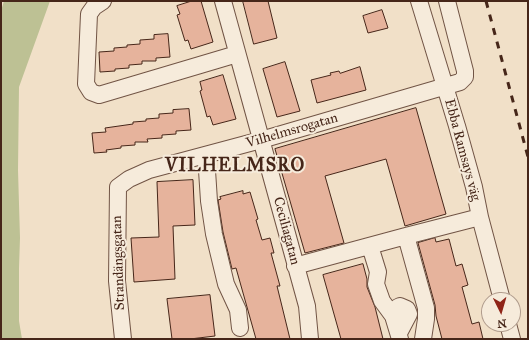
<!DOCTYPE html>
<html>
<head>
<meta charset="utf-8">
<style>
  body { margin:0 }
  #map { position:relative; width:529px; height:340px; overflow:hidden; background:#f1e0c8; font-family:"IM FELL Great Primer",serif }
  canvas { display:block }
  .frame { position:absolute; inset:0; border:2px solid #462619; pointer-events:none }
  .north { position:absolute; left:481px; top:292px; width:40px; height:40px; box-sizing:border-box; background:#f6ebdb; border:1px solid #b09c8d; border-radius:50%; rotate:175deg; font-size:11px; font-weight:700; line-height:16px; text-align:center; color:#462619 }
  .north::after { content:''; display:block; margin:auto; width:14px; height:18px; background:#8f2418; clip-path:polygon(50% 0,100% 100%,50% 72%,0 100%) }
</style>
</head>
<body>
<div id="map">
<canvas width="529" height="340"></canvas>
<div class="frame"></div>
<div class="north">N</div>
</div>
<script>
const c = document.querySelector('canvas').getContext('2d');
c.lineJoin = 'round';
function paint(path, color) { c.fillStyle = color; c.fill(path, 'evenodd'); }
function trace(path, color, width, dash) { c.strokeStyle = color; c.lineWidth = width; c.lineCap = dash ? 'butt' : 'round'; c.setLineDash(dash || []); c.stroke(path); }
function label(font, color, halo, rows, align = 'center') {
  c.font = font + ' "IM FELL Great Primer",serif'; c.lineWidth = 4; c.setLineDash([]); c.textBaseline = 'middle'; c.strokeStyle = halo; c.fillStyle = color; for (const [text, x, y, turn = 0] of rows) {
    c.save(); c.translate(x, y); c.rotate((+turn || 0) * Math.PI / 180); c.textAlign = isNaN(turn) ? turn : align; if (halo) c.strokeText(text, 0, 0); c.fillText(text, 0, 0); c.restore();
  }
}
paint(new Path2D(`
  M4 1H50L19 87 18 170 20 238 19 268V321L22 339H1V11Z`), '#bdc194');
const building = new Path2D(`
  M192 1H201L213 42 191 49 188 40 185 41 177 15 180 14 177 6Z
  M243 1H268L277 38 254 44Z
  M382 10 388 28 368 33 363 16Z
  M168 34 170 57 156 58V61H142V64L129 65V68L115 69V71L100 72 99 52 114 51V48L127 47V45L140 44V40L154 39V35Z
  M285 62 300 111 277 117 263 69Z
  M360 67 366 90 317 103 311 80 331 75 330 73 339 71 340 73Z
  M223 75 236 119 213 125 210 116 207 117 200 91 202 90 200 82Z
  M416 108 446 214 405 226 386 159 325 176 344 243 305 253 275 149Z
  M189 109 191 130 176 131V134L162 135V138L147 139 148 142H135V145L121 146V148L106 150 107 152 94 153 92 133 106 132 105 128 133 124V122L146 121V119L159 118V114L173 113V110Z
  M193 180 195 225 173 226 175 279 134 282 131 238 159 237 157 182Z
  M243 191V194L250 192 258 219 256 220 262 240 270 238 274 253H271L280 286H277L290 339H256L236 268 232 269 223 232 218 200 221 199 220 197Z
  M435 238 436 242 449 239 456 266 462 264 468 285 462 287 472 324 479 322 483 339H442L436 316 435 305 418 243Z
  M363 264 367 279V287L375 307 383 339H341L323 275Z
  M210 295 215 336 190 339H172L167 299Z`);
paint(building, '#e6b39c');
trace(building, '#462619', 1);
const minor = new Path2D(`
  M103 1 94 7 89 14 86 84 91 92 99 95 237 54
  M223 1 307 306 310 339
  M419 1 457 126 474 187 480 217 502 300
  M206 155 209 201 214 234 226 284 238 310 240 328
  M406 236 426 308V319L423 339
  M370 246 378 272 376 284 382 301 393 316
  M295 266 406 236 480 217
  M508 324 512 339
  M399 333 409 314 407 309 400 306C395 308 393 310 393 316L400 339
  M123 339 117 281 118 187 129 179 149 170 261 140 460 82 465 77V71L447 1`);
trace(minor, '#715445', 18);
trace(minor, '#f6ebdb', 16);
trace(new Path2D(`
  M486 1 528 157`), '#462619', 3, [7, 7]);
label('14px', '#462619', '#f6ebdb', [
  ["Vilhelmsrogatan",292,131,-16],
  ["Ebba Ramsays väg",462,150,75],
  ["Ceciliagatan",286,231,75],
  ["Strandängsgatan",119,263,-92]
]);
c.letterSpacing = '1px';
label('bold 18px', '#462619', '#f6ebdb', [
  ["VILHELMSRO",235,167]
]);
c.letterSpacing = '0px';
</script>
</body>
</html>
